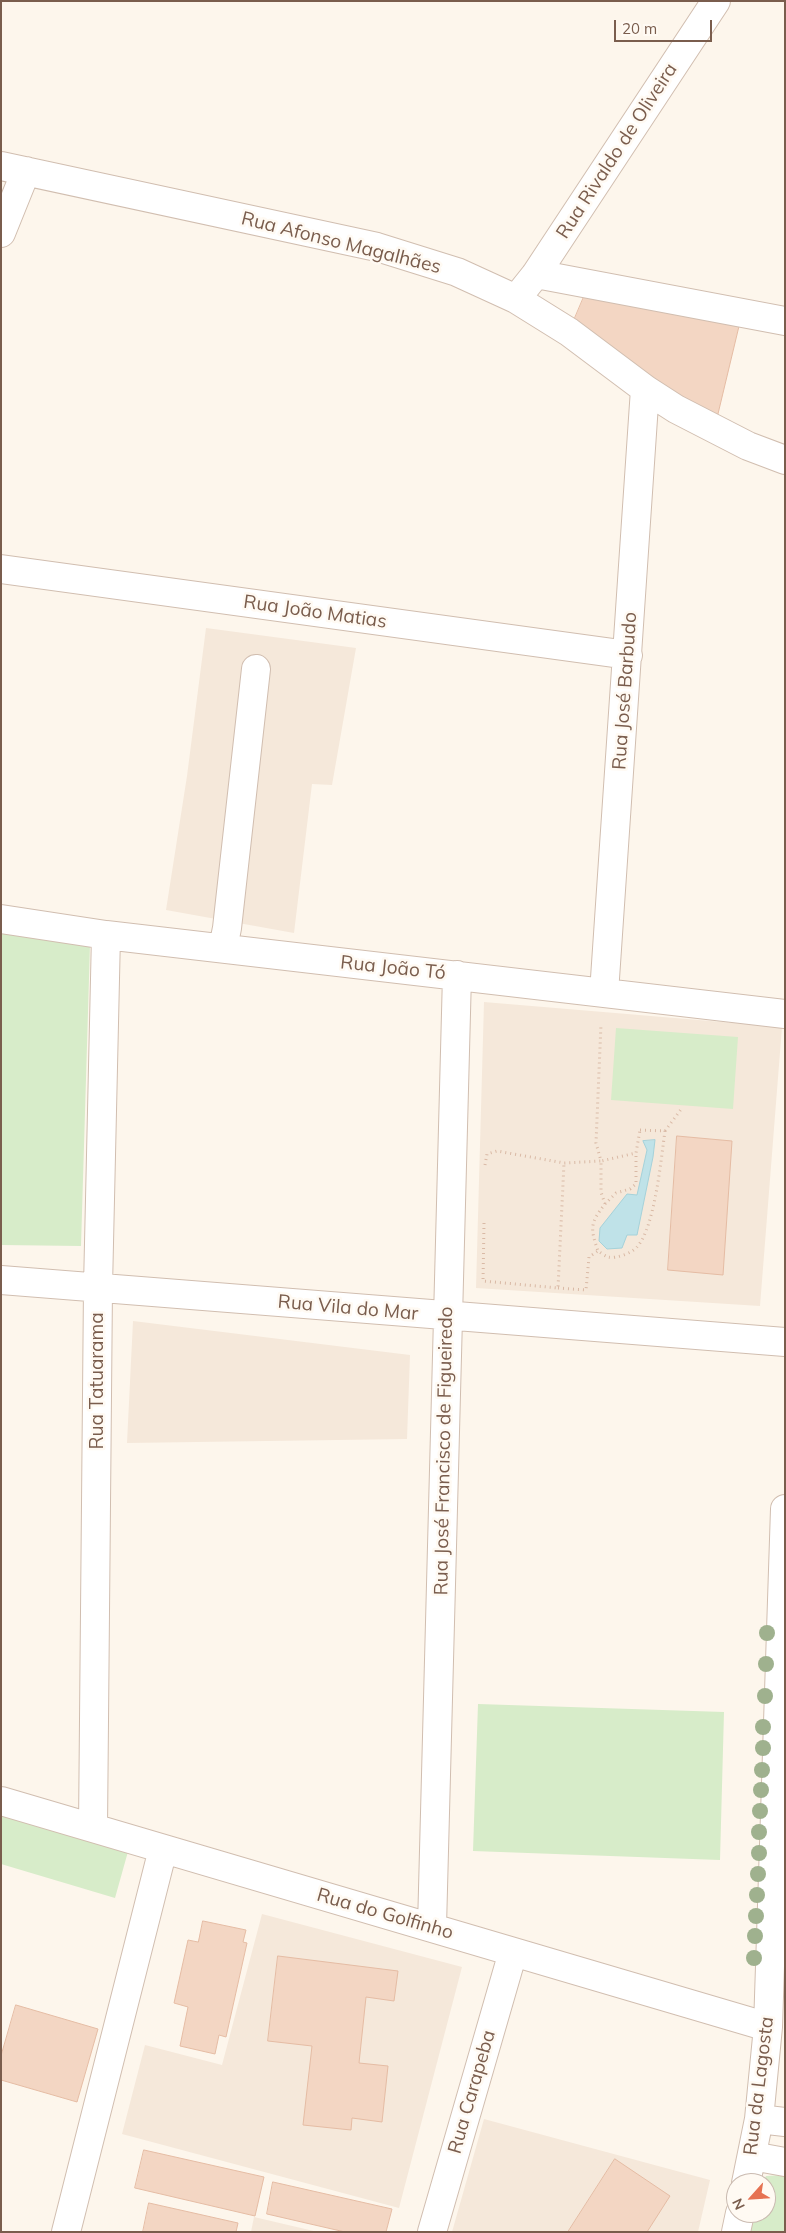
<!DOCTYPE html>
<html>
<head>
<meta charset="utf-8">
<style>
  body { margin:0 }
  #map { position:relative; width:786px; height:2233px; overflow:hidden; background:#fdf6ec; font-family:Mulish,sans-serif }
  canvas { display:block }
  .frame { position:absolute; inset:0; border:2px solid #7a5d4d; pointer-events:none }
  .north { position:absolute; left:726px; top:2173px; width:50px; height:50px; box-sizing:border-box; background:#fffaf3; border:1px solid #cabbb1; border-radius:50%; rotate:244deg; font-size:14px; font-weight:700; line-height:20px; text-align:center; color:#7a5d4d }
  .north::after { content:''; display:block; margin:auto; width:18px; height:22px; background:#e67252; clip-path:polygon(50% 0,100% 100%,50% 72%,0 100%) }
  .scale { position:absolute; left:614px; top:20px; width:98px; height:22px; box-sizing:border-box; border:2px solid #7a5d4d; border-top:0; padding-left:6px; font-size:15px; line-height:18px; white-space:nowrap; color:#7a5d4d; -webkit-text-stroke:4px #fffaf3; paint-order:stroke }
</style>
</head>
<body>
<div id="map">
<canvas width="786" height="2233"></canvas>
<div class="frame"></div>
<div class="north">N</div>
<div class="scale">20 m</div>
</div>
<script>
const c = document.querySelector('canvas').getContext('2d');
c.lineJoin = 'round';
function paint(path, color) { c.fillStyle = color; c.fill(path, 'evenodd'); }
function trace(path, color, width, dash) { c.strokeStyle = color; c.lineWidth = width; c.lineCap = dash ? 'butt' : 'round'; c.setLineDash(dash || []); c.stroke(path); }
function label(font, color, halo, rows, align = 'center') {
  c.font = font + ' Mulish,sans-serif'; c.lineWidth = 5; c.setLineDash([]); c.textBaseline = 'middle'; c.strokeStyle = halo; c.fillStyle = color; for (const [text, x, y, turn = 0] of rows) {
    c.save(); c.translate(x, y); c.rotate((+turn || 0) * Math.PI / 180); c.textAlign = isNaN(turn) ? turn : align; if (halo) c.strokeText(text, 0, 0); c.fillText(text, 0, 0); c.restore();
  }
}
paint(new Path2D(`
  M206 628 356 648 332 785 312 784 294 933 166 910 187 776Z
  M484 1002 782 1027 760 1306 476 1288Z
  M133 1321 410 1355 407 1439 127 1443Z
  M262 1914 462 1967 399 2208 122 2134 145 2045 222 2065Z
  M484 2119 710 2180 698 2232H452Z
  M254 2217 318 2232H251Z`), '#f5e8da');
paint(new Path2D(`
  M1 930 90 945 81 1246 1 1245Z
  M616 1028 738 1037 733 1109 611 1100Z
  M478 1704 724 1712 720 1860 473 1851Z
  M1 1810 129 1848 115 1898 1 1864Z
  M785 2175V2232H750L754 2213H766V2183H763L766 2176Z`), '#d7ecc9');
const water = new Path2D(`
  M655 1140 653 1157 637 1235H627L622 1248 607 1249 599 1241 600 1228 627 1194 637 1195 647 1150 643 1141Z`);
paint(water, '#bfe2e8');
trace(water, '#a5d2da', 1);
const building = new Path2D(`
  M586 292 740 322 717 418 569 332Z
  M677 1136 732 1141 723 1275 668 1270Z
  M203 1921 246 1930 243 1942 247 1943 226 2037 219 2035 215 2054 180 2046 188 2007 174 2003 188 1940 198 1942Z
  M278 1956 398 1971 394 2001 366 1997 359 2063 388 2066 382 2122 352 2118 351 2130 303 2125 312 2046 268 2041Z
  M16 2005 98 2029 77 2102 1 2080V2056Z
  M144 2150 264 2177 255 2216 135 2188Z
  M615 2159 670 2196 647 2232H568Z
  M273 2182 392 2209 386 2232H345L267 2214Z
  M149 2203 238 2223 236 2232H143Z`);
paint(building, '#f3d6c3');
trace(building, '#e5bca4', 1);
const minor = new Path2D(`
  M1 166 377 247 457 272 516 299 569 332 645 389 676 409 748 446 785 460
  M1 233 26 171
  M536 274 785 321
  M516 299 536 274 716 1
  M1 569 628 655
  M1 919 106 935 785 1014
  M223 948 227 928 256 669
  M604 993 645 389
  M1 1280 785 1342
  M1 1801 768 2027
  M93 1828 98 1287 106 935
  M432 1927 457 975
  M759 2119 785 2122
  M752 2156 785 2162
  M746 2183 759 2119 768 2027 785 1509
  M66 2232 163 1849
  M432 2232 513 1952
  M736 2232 740 2213`);
trace(minor, '#d1beb0', 30);
trace(new Path2D(`
  M640 1130 665 1131C661 1159 655 1227 637 1247 632 1253 616 1259 608 1257 605 1256 601 1253 598 1251 590 1228 590 1223 605 1204L601 1192V1161L636 1153Z
  M665 1131 682 1108
  M485 1165 487 1154 497 1151 564 1163 601 1161 596 1143 601 1024
  M605 1204 616 1193 630 1189 636 1184V1153
  M484 1223 483 1281 558 1288 564 1163
  M558 1288 586 1290 589 1257 598 1251`), '#d9b9a5', 3, [1, 4]);
trace(minor, '#fff', 28);
c.fillStyle = '#9fb18e';
for (const [x, y] of [
  [767,1633],
  [766,1664],
  [765,1696],
  [763,1727],
  [763,1748],
  [762,1770],
  [761,1790],
  [760,1811],
  [759,1832],
  [759,1853],
  [758,1874],
  [757,1895],
  [756,1916],
  [755,1936],
  [754,1958]
]) { c.beginPath(); c.arc(x, y, 8, 0, 2 * Math.PI); c.fill(); }
label('19px', '#7a5d4d', '#fffaf3', [
  ["Rua Rivaldo de Oliveira",617,151,-57],
  ["Rua Afonso Magalhães",341,243,14],
  ["Rua João Matias",315,612,8],
  ["Rua José Barbudo",625,691,-86],
  ["Rua João Tó",393,968,6],
  ["Rua Vila do Mar",348,1308,5],
  ["Rua Tatuarama",97,1381,-90],
  ["Rua José Francisco de Figueiredo",444,1451,-89],
  ["Rua do Golfinho",385,1914,16],
  ["Rua da Lagosta",759,2086,-83],
  ["Rua Carapeba",472,2092,-74]
]);
</script>
</body>
</html>
